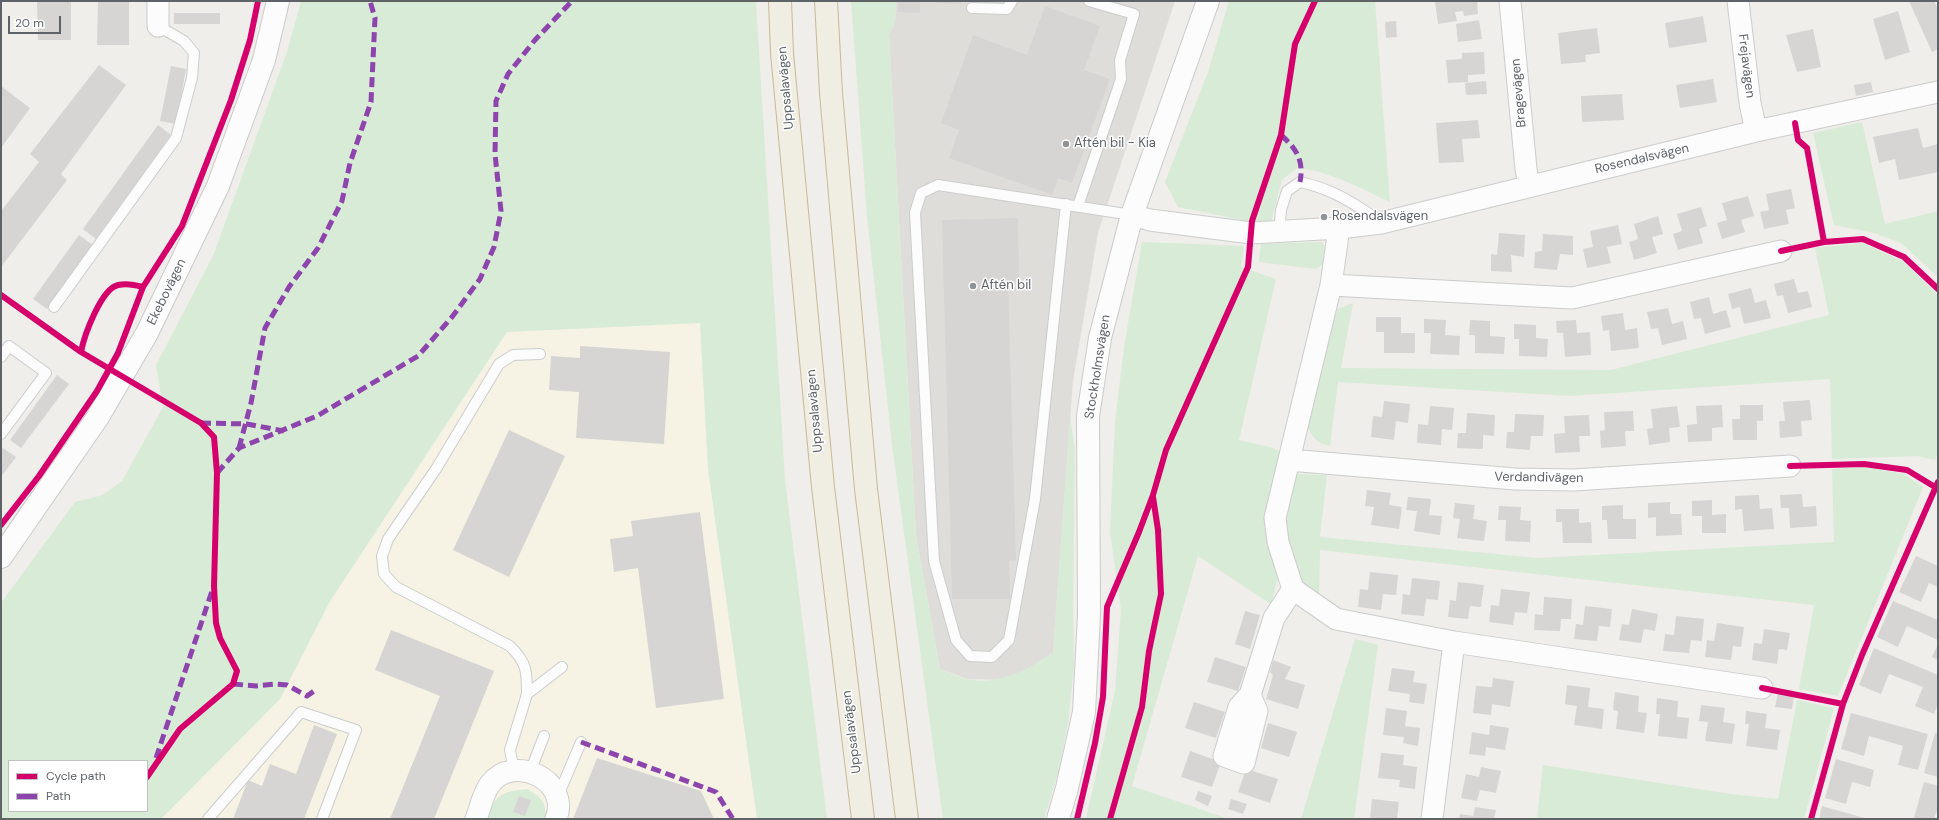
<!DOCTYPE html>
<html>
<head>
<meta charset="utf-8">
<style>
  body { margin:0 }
  #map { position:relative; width:1939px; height:820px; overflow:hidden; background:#efeeea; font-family:"DM Sans",sans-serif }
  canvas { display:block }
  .frame { position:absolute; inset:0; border:2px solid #5f6368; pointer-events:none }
  .legend { position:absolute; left:8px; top:760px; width:140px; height:52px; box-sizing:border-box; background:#fff; border:1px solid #bfc1c3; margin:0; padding:5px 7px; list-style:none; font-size:12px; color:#5f6368 }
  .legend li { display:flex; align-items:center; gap:8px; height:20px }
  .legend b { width:20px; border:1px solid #bfc1c3 }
  .scale { position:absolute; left:8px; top:16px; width:53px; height:18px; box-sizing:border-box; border:2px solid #5f6368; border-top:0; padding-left:5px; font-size:12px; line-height:14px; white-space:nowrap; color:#5f6368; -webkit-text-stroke:3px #fff; paint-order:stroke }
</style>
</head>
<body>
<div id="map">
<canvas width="1939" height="820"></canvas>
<div class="frame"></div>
<ul class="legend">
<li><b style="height:5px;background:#d6006c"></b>Cycle path</li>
<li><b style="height:5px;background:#8e44ad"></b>Path</li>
</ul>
<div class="scale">20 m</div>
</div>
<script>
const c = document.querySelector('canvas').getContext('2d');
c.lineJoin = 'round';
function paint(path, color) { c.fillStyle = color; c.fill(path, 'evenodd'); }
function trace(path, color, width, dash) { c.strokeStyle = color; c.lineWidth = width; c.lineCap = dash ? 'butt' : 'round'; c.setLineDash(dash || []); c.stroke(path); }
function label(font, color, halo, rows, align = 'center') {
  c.font = font + ' "DM Sans",sans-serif'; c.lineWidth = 3; c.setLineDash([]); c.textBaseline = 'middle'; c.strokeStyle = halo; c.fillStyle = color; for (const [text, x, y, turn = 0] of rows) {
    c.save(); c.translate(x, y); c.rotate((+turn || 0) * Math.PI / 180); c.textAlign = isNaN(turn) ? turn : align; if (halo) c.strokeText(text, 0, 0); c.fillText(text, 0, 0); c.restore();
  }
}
paint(new Path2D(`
  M700 323 708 469 757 819H161L280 699 330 602 507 332Z`), '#f7f3e4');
paint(new Path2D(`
  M896 1H1175L1098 233 1073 381 1053 653 1025 671 997 680 967 679 940 669 916 536 889 34 895 22Z`), '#dfddda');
paint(new Path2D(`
  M301 1H756L785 480 827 819H757L708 469 700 323 507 332 330 601 280 699 161 819H1V603L75 502 103 495 122 481 163 407 156 365 213 256 287 52ZM9 761H147V811H9Z
  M851 1H896L895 22 889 34 916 536 940 669C948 672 957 677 966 679 999 686 1027 670 1053 653L1070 416 1075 450 1073 606 1074 666 1068 723 1059 770 1044 819H943L892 445 867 216Z
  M1229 1H1375L1390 202C1360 188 1330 171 1297 168L1282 180 1271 222 1247 221 1178 207 1165 182 1208 72Z
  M1862 122 1885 224 1938 211V277L1901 243 1874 233 1834 225 1813 133Z
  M1142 242 1244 246 1241 267 1276 279 1239 440 1270 447 1280 451 1270 549 1278 577 1271 604 1198 556 1132 786 1229 819H1086L1115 691 1121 610 1110 532 1115 422 1124 347Z
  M1322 242 1327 252 1325 263 1315 269 1259 262 1261 244Z
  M1863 243 1903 261 1938 295V453L1935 460 1917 456 1832 459 1830 379 1569 396 1338 382 1330 446C1317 443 1313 439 1308 427L1332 323 1338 309 1353 303 1341 368 1611 370 1829 315 1815 248Z
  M1866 467 1904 474 1923 487 1838 696 1799 689 1814 605 1320 550 1319 597 1302 581 1287 555 1286 523 1292 474 1327 475 1320 537 1538 558 1834 542 1832 469Z
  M1355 639 1378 645 1354 819H1301Z
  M1797 700 1834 708 1804 819H1537L1543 765 1731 794 1778 799Z
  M527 789C541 797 546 801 546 819H486C496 795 501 791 527 789Z`), '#d8ebd6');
paint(new Path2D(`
  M37 1H71V40H38Z
  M98 1H129V45H97Z
  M898 1H920V13L898 12Z
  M936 1H962L961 4 936 3Z
  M1435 1H1477L1478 14 1464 16 1463 11 1455 12 1457 21 1438 24Z
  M1909 1H1934L1938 9V49L1932 52Z
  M1045 6 1100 26 1084 70 1110 79 1072 183 1058 178 1052 195 949 158 959 130 941 123 973 35 1027 55Z
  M1898 11 1910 52 1885 60 1873 19Z
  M174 13H220V24H174Z
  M1703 16 1707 42 1669 48 1665 23Z
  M1479 20 1482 39 1458 42 1456 24Z
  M1396 21 1397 37 1386 38 1385 22Z
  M1597 28 1600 53 1585 55 1586 62 1561 64 1558 33Z
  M1813 29 1821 67 1797 72 1786 35Z
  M1484 52 1485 74 1468 75V82L1448 83 1446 60 1462 59V53Z
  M99 65 126 85 61 174 67 180 1 267V211L39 162 30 154Z
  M171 66 186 69 176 124 160 121Z
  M1713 79 1717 102 1680 108 1676 85Z
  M1486 81 1487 94 1466 95 1465 83Z
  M1871 82 1873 92 1856 96 1854 85Z
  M1 86 30 108 1 148Z
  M1622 94 1624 120 1582 122 1581 96Z
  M1478 120 1480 138 1462 139 1464 162 1439 163 1436 123Z
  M158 125 171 135 96 239 83 229Z
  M1918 128 1923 148 1938 144V172L1899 180 1895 159 1879 163 1873 137Z
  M1791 189 1795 208 1786 210 1789 224 1764 229 1760 212 1769 210 1766 194Z
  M1748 196 1754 216 1741 220 1745 232 1722 239 1717 223 1727 220 1722 203Z
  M1701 207 1707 226 1699 229 1703 243 1678 250 1673 234 1682 231 1677 214Z
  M1658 216 1663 234 1652 237 1657 253 1634 260 1629 242 1638 239 1634 224Z
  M1018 218 1019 281 1008 282 1016 560 1009 561 1010 599H952L942 220Z
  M1618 225 1622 244 1607 247 1611 263 1587 268 1583 249 1593 247 1590 231Z
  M1499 233 1525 235 1524 257 1511 255 1512 272 1491 271V254L1497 255Z
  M1543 234 1573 236V255L1560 254 1557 270 1534 268 1535 252 1542 251Z
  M79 235 93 245 47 309 33 299Z
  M1794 279 1798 293 1808 291 1812 307 1788 313 1783 295 1777 296 1774 284Z
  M1751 288 1755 303 1766 300 1771 318 1744 324 1740 307 1732 309 1728 294Z
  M1709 297 1713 314 1726 310 1731 327 1705 334 1701 318 1694 319 1690 302Z
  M1668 308 1672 324 1683 321 1687 339 1662 345 1658 328 1651 329 1647 312Z
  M1623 313 1625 330 1637 328 1639 348 1611 351 1609 330 1603 331 1601 316Z
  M1376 317H1401V333H1415V353H1384V332H1376Z
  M1424 319 1446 320 1445 335 1460 336 1459 355 1430 354 1431 333H1424Z
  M1470 320 1490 321V336L1505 337 1504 354 1475 353V335H1469Z
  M1576 320 1577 333 1590 332 1591 355 1565 357 1563 333H1557L1556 321Z
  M1514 324 1536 325V338L1548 339 1547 357 1519 356V339H1514Z
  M580 346 670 352 664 444 576 438 579 392 549 390 551 356 580 358Z
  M57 375 69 384 21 448 10 440Z
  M1810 400 1812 420 1801 421 1802 436 1780 438 1779 421H1785L1783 402Z
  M1384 401 1410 404 1408 423 1396 421 1394 440 1371 437 1373 416 1382 417Z
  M1722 405 1723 427 1712 428V441L1688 442 1687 425 1697 424 1696 406Z
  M1740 405H1763V421H1757V440H1733L1732 419H1740Z
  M1430 406 1454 408 1452 430 1442 429 1441 445 1417 443 1418 424 1428 425Z
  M1677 406 1680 427 1669 428 1670 442 1649 445 1647 429 1653 428 1651 409Z
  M1633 411 1634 431H1625L1626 446 1601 448 1600 431 1605 430 1604 412Z
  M1467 413 1495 415 1494 436 1483 435V449L1457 448 1458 433H1466Z
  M1515 414 1544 415 1543 436H1531L1530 450 1506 448 1507 432H1514Z
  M1589 415 1590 436H1579L1580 452 1555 453 1554 434 1565 433 1564 416Z
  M509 430 565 456 509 577 453 550Z
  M3 448 16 457 1 477V450Z
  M1367 490 1391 493 1389 505 1402 507 1399 529 1371 525 1374 507 1365 506Z
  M1802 494 1803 507 1816 506 1817 526 1790 528 1789 508H1781L1780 495Z
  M1759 495 1760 509 1772 508 1774 529 1744 531 1742 509 1735 510V496Z
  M1408 497 1431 499 1429 515 1442 516 1440 535 1414 531 1417 511 1406 510Z
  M1712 500V515L1726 514V533H1702V516H1692V501Z
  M1670 502V514H1681L1682 535 1656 536V517L1648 518V503Z
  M1455 503 1475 505 1473 519 1487 521 1484 541 1457 538 1460 519 1453 518Z
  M1623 505V519H1636V539H1608L1607 520H1602V506Z
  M1499 506 1521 507 1520 520 1531 521 1530 542 1505 541 1506 520H1498Z
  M1556 509H1579V523L1591 522 1592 543H1563L1562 522H1556Z
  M700 512 724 699 656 708 638 568 614 572 610 539 633 536 631 521Z
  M1916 556 1938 566V587L1929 583 1921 602 1899 592Z
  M1370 572 1398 575 1396 595 1383 594 1381 610 1358 607 1360 589 1368 590Z
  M1412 578 1440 581 1438 600 1426 599 1424 616 1401 614 1403 594 1410 595Z
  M1458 582 1484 585 1481 607 1470 606 1468 619 1448 617 1450 600 1456 601Z
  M1501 589 1530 592 1527 613 1515 612 1513 625 1489 622 1491 605 1499 606Z
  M1544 597 1572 599 1571 619H1561L1560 631 1534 630 1535 614 1543 615Z
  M1893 601 1938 620V640L1907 626 1898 647 1877 637Z
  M1585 606 1612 609 1610 627 1599 626 1597 641 1574 639 1576 624 1583 625Z
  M1632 609 1658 614 1655 631 1644 629 1641 643 1619 640 1622 624 1629 625Z
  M1245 611 1260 615 1250 649 1235 644Z
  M1676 616 1704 619 1702 641 1691 640 1689 653 1663 651 1665 634 1674 635Z
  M1717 623 1744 627 1741 647 1733 646 1731 660 1705 657 1707 640 1714 641Z
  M1764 629 1790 633 1787 650 1779 649 1777 664 1752 660 1754 643 1762 644Z
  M391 630 494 671 434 819H390L440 696 375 670Z
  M1938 644V660L1932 657Z
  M1874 648 1938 675V704L1934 714 1915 706 1923 687 1889 674 1881 694 1859 685Z
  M1215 657 1246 667 1238 691 1207 682Z
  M1273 660 1291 667 1285 679 1305 685 1298 709 1266 699 1273 675 1270 672Z
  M1392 668 1415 671 1413 682 1427 684 1424 704 1409 702 1410 694 1388 691Z
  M1493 678 1514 681 1510 707 1492 704 1491 715 1473 713 1476 686 1492 687Z
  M1567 685 1590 688 1588 707 1604 709 1602 729 1574 725 1577 706 1565 704Z
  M1615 692 1639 696 1638 712 1647 713 1644 733 1616 729 1618 711 1613 710Z
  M1778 693 1794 695 1792 709 1775 707Z
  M1657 698 1678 701 1677 717 1689 718 1687 739 1658 736 1660 714H1656Z
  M1194 702 1225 712 1216 738 1185 728Z
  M1701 705 1725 708 1723 722 1735 724 1732 744 1705 741 1708 722 1699 721Z
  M1386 708 1407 711 1405 726 1420 728 1418 746 1403 743 1404 737 1383 735Z
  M1746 711 1767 714 1765 728 1780 730 1777 750 1746 746 1749 724H1745Z
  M1851 713 1928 734 1918 770 1898 765 1903 746 1869 736 1864 756 1841 749Z
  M1268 723 1297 732 1289 757 1261 748Z
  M314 725 337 734 304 819H233L248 780 262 786 270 764 296 774Z
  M1490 725 1509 728 1505 750 1486 747 1485 756 1469 754 1472 732 1489 735Z
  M1935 733 1938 734V777L1924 773Z
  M1190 751 1221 762 1212 787 1181 777Z
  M1381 753 1404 755 1403 765 1417 767 1415 789 1399 787 1400 780 1378 778Z
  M597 758 701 791 714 819H573Z
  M1836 759 1874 770 1870 787 1852 782 1846 804 1825 798Z
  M1481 767 1501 771 1496 793 1480 790 1477 801 1461 798 1466 774 1479 777Z
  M1246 769 1278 779 1270 803 1238 792Z
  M1924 782 1938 786V808L1934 819 1914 818Z
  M1198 791 1212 796 1208 806 1195 800Z
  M519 796 531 800 525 816 513 812Z
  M1231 799 1247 804 1243 814 1228 809Z
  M1372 799 1399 802 1397 818 1400 819H1370Z
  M1822 806 1868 819H1819Z
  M1475 807 1496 810 1494 819H1459L1460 814 1473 816Z`), '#d6d5d3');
const lane = new Path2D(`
  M972 8 1007 9 1012 1
  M1066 204 1035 499 1009 640 992 657 970 656 956 640 934 561 915 213 921 193 938 185 1132 215
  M1078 206 1121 79 1120 60 1134 14 1089 1
  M1279 232 1281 210 1287 191 1300 182C1333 189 1353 203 1380 221
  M54 307 176 138 192 78 194 53 184 41 158 26
  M1 357 9 346 46 373 1 434
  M527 694C527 671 527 663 510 646L396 587 384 574 382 556 388 539 436 469 499 364 513 355 540 354
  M514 771 510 750 527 694 562 667
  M530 772 544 736
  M558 796 581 742
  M208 819 301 712 356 730 322 819`);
const street = new Path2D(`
  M158 1V26
  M1510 1 1526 169 1529 186
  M1738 1 1750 103 1756 131
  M1132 215 1150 220 1251 233 1339 228 1381 223 1756 131 1938 92
  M1339 228 1331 285 1275 518 1278 542 1293 589 1336 619 1454 642 1762 688
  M1331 285 1572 298 1781 251
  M1289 460 1515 479 1574 480 1790 466
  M1250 695 1257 711 1244 763 1224 756 1239 707 1250 695 1274 618 1293 589
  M476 819C480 809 483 793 490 784 514 753 571 780 556 819
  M1432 819 1454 642`);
const secondary = new Path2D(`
  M1 557 98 417 147 333 218 186 264 60 278 1
  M1058 819 1067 788 1084 712 1089 614 1088 416 1100 338 1132 215 1208 1`);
const highway = new Path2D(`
  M780 1 782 53 823 487 863 819
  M826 1 831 93 866 489 907 819`);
trace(lane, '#cbcccc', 12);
trace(street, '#cbcccc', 23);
trace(secondary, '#cacacb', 24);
trace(highway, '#c8b996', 24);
trace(lane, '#fdfcfc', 10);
trace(street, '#fdfcfc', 21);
trace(secondary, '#fdfcfc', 22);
trace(highway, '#f0ede3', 22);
trace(new Path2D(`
  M1281 135C1297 149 1304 161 1300 182
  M201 423 247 424 284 431
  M239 448 251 403 265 328 289 287 318 248 342 201 350 163 371 102 375 18 370 1
  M217 473 239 448 317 416 418 356 452 317 480 279 494 247 501 211 495 154 496 101 508 74 535 40 572 1
  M233 684 256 686 275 684 287 685 307 696 314 691
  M581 742 716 792 733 819
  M156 758 212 591`), '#8e44ad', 5, [10, 5]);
trace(new Path2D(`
  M1795 123 1798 140 1807 148 1824 242
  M1781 251 1824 242 1863 239 1904 257 1938 289
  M1 295 81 352 201 423 214 437 217 473 214 586 216 623 220 638 237 671 233 684 180 729 147 777
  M81 352C84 336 101 289 118 285 126 283 136 285 143 287
  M1790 466 1864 464 1907 470 1935 487
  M1 525 39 476 97 391 118 353 143 287 182 226 231 100 250 40 258 1
  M1762 688 1843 704
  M1077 819 1095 743 1103 697 1107 607 1139 532 1153 495 1166 450 1248 267 1252 221 1281 135 1295 44 1315 1
  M1110 819 1142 707 1149 651 1161 594 1158 530 1153 497
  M1811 819 1843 704 1862 655 1938 482`), '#d6006c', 6);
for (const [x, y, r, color] of [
  [1066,144,4,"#919496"],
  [1324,217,4,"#919496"],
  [973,286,4,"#919496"]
]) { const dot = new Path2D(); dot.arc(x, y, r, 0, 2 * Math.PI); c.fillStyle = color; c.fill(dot); trace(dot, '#fff', 1.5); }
label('13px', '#5f6368', '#fff', [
  ["Frejavägen",1746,66,83],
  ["Uppsalavägen",786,88,-95],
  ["Bragevägen",1519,93,-95],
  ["Rosendalsvägen",1642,159,-13],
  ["Ekebovägen",167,292,-64],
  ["Stockholmsvägen",1098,367,-81],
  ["Uppsalavägen",815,411,-95],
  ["Verdandivägen",1539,478,1],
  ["Uppsalavägen",852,732,-97]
]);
label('13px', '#5f6368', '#fff', [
  ["Aftén bil - Kia",1074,144],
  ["Rosendalsvägen",1332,217],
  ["Aftén bil",981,286]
], 'left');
</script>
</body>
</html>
